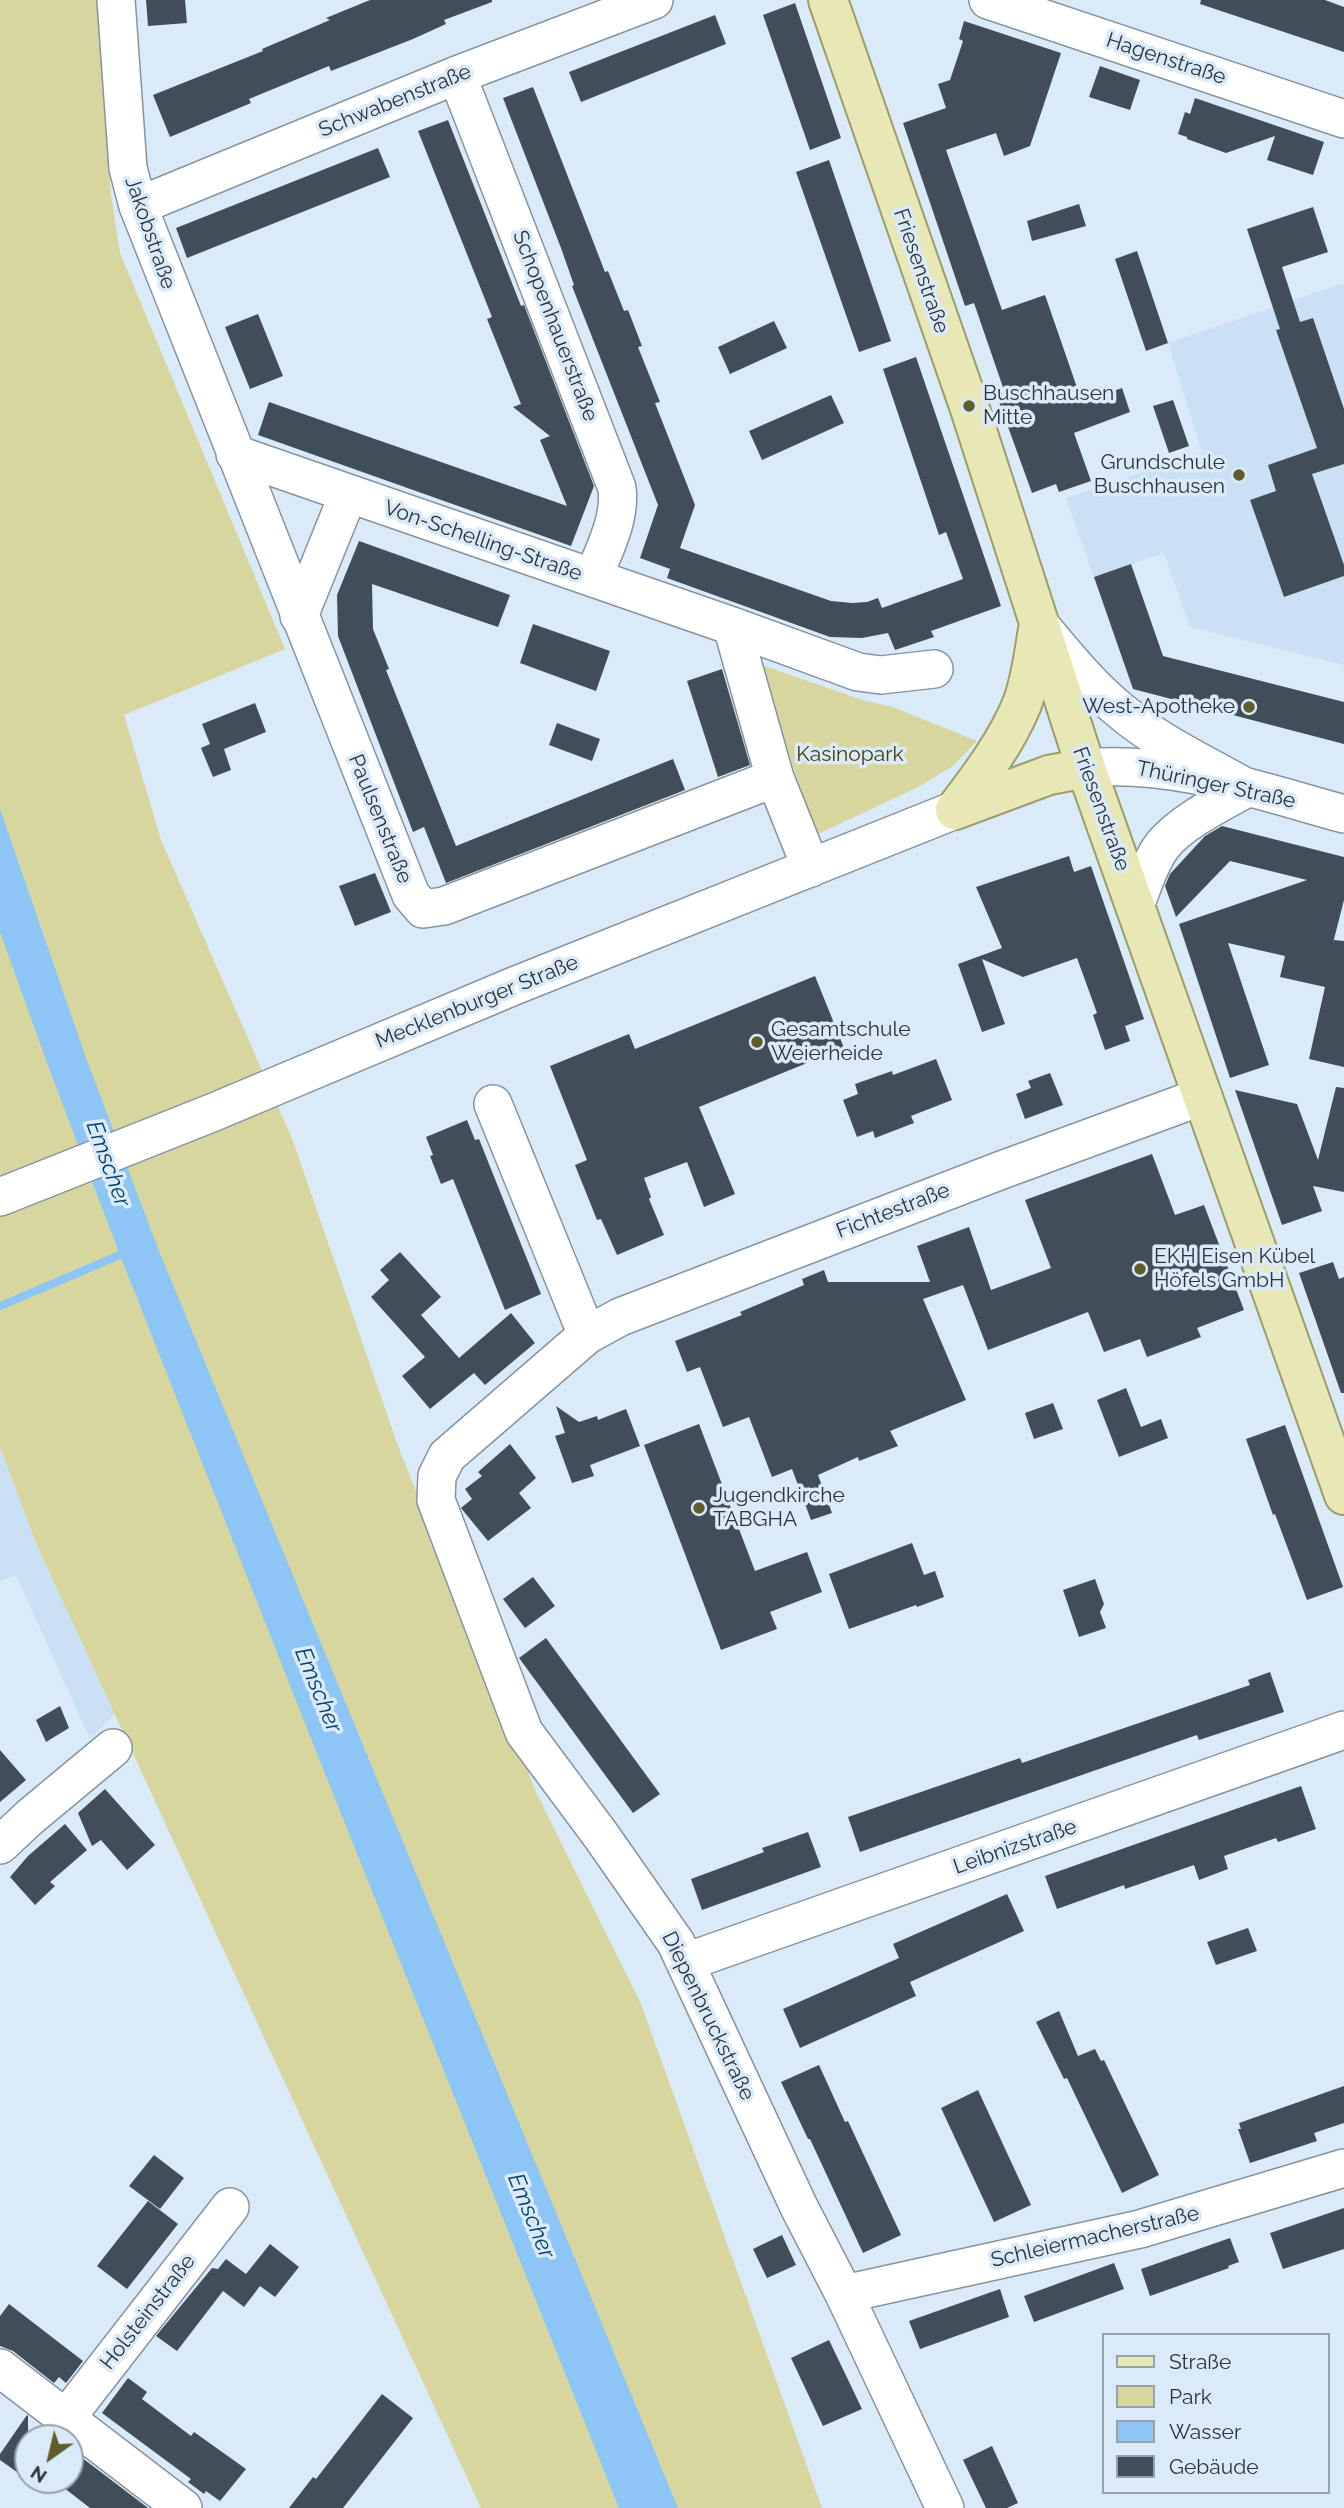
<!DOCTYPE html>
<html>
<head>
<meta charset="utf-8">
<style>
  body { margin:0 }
  #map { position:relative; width:1344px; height:2508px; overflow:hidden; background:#dbeaf8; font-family:Raleway,sans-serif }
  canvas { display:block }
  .legend { position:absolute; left:1102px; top:2333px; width:228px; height:161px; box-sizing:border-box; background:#dbeaf8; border:2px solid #96a1ac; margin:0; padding:9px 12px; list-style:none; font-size:21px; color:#2e3439 }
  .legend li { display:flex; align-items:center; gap:14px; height:35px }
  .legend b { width:35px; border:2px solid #96a1ac }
  .north { position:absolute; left:14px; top:2424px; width:70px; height:70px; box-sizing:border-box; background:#dbeaf8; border:2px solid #96a1ac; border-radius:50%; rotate:214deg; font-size:19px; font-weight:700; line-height:28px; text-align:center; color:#2e3439 }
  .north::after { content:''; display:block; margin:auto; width:24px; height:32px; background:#5f5e2b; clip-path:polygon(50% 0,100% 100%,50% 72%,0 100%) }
</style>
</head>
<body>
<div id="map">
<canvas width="1344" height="2508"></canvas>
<ul class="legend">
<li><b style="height:9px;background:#e8e7b6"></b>Straße</li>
<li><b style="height:19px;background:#d6d69e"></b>Park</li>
<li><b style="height:19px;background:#8dc5f6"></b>Wasser</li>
<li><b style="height:19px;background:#414e59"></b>Gebäude</li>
</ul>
<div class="north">N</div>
</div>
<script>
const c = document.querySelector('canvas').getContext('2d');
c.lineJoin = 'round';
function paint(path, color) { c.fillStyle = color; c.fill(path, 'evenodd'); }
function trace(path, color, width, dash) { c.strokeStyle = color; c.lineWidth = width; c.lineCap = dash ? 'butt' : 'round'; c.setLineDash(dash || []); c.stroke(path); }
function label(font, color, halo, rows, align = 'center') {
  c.font = font + ' Raleway,sans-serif'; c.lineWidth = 7; c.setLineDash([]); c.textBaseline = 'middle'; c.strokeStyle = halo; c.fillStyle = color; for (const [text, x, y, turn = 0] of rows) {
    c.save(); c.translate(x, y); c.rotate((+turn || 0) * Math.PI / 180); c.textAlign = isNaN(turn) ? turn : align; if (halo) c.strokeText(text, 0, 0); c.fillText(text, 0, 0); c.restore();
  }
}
paint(new Path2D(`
  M1344 283V665L1190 627 1164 553 1094 577 1066 498 1202 452 1168 343Z
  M0 1447 35 1541 115 1714 90 1739 16 1575 0 1581Z`), '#cbe0f4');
paint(new Path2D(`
  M0 0H97L111 194 120 253 285 649 124 715 161 840 293 1141 398 1446 537 1794 641 2004 822 2508H481L35 1541 0 1447Z
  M759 664 865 701 890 706 977 741 953 766 920 786 816 835Z`), '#d6d69e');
paint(new Path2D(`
  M0 809 86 1058 159 1251 678 2508H619L312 1741 120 1255 50 1071 0 932Z`), '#8dc5f6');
trace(new Path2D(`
  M0 1306 120 1255`), '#8dc5f6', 8);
paint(new Path2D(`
  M146 0H185L187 23 148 26Z
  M370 0H492V2L444 20 446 24 413 39 331 71 329 66 249 99 251 103 170 137 153 95 263 51 262 49 330 20 326 18Z
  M1201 0H1325L1344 7V52L1200 4Z
  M795 3 841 138 810 150 763 15Z
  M715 15 726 44 581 102 569 72Z
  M964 21 1061 53 1030 146 1004 156 996 133 946 150 1002 310 1045 295 1082 402 1122 388 1130 412 1074 433 1091 481 1059 492 1056 484 1032 493 999 402 1007 399 974 303 965 306 903 123 946 108 938 84 950 80 963 41 959 39Z
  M1100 66 1140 80 1130 110 1089 97Z
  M533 87 605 272 608 271 624 311 628 310 642 346 638 347 660 402 655 403 695 505 680 548 831 601 852 603 867 602 878 598 882 608 963 579 946 532 939 535 883 369 916 357 1001 606 931 631 934 637 895 650 888 633 862 638 830 637 667 578 670 569 640 558 658 505 572 286 574 285 561 248 503 98Z
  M1195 98 1324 142 1313 175 1267 160 1275 136 1226 153 1187 139V137L1178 134 1185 112 1190 114Z
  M448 120 521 306 524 305 594 486 571 546 258 435 269 402 567 506 540 440 550 436 513 407 521 404 487 319 492 317 418 131Z
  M378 148 390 177 187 258 176 228Z
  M829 160 891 341 859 352 796 172Z
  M1079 204 1086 226 1032 241 1027 221Z
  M1313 207 1328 252 1282 267 1300 322 1313 318 1344 409V464L1312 474 1344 565V576L1284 597 1250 500 1276 491 1268 465 1317 448 1276 330 1280 329 1247 229Z
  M1137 251 1168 343 1146 351 1115 259Z
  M258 314 283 376 250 389 225 327Z
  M774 321 787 348 730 374 718 347Z
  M831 395 844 423 762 460 749 431Z
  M1173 400 1189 446 1169 453 1153 406Z
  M359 541 510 595 498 627 372 584 373 629 389 669 386 670 456 846 673 759 685 790 446 883 424 827 413 832 338 636 337 595Z
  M1131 564 1163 656 1344 702V744L1133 689 1094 577Z
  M533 624 610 651 596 691 520 663Z
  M722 669 750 765 718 777 687 681Z
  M255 703 266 732 224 749 231 770 213 777 201 748 210 744 202 724Z
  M557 723 600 739 592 761 549 745Z
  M1222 826 1344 857V900L1333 943 1334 940 1344 941V1067L1309 1059 1325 987 1280 977 1285 956 1228 943 1269 1065 1230 1078 1179 924 1307 880 1230 861 1176 917 1165 886 1170 874 1205 836Z
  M1069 856 1074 872 1091 866 1144 1019 1125 1026 1130 1041 1105 1050 1093 1015 1097 1013 1077 958 1023 977 982 959 1005 1024 982 1032 958 964 1002 948 976 887Z
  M375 873 391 912 355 926 339 886Z
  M815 976 844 1048 699 1107 735 1194 704 1207 687 1162 644 1178 651 1197 649 1199 664 1235 617 1255 601 1219 597 1220 575 1165 587 1160 550 1066 629 1034 635 1049Z
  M936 1059 952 1100 911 1116 914 1123 875 1138 873 1131 857 1137 843 1100 858 1094 855 1084 892 1071 893 1075Z
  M1050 1073 1063 1105 1025 1119 1016 1094 1031 1088 1028 1081Z
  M1336 1087 1344 1088V1192L1313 1186 1322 1211 1282 1225 1235 1090 1297 1104 1318 1160Z
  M467 1120 475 1140 479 1139 541 1294 505 1310 453 1179 441 1184 430 1156 433 1155 426 1137Z
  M1152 1154 1175 1215 1204 1205 1244 1310 1197 1328 1201 1337 1147 1357 1140 1339 1104 1352 1088 1312 988 1350 963 1285 923 1299 966 1400 890 1431 898 1446 859 1461 858 1457 818 1475 832 1513 811 1520 792 1469 772 1477 749 1417 723 1427 700 1367 687 1372 675 1341 742 1315 740 1312 804 1285 802 1279 824 1270 828 1282H930L917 1246 969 1227 991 1290 1051 1268 1025 1200Z
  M400 1252 441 1297 421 1315 459 1358 511 1313 535 1343 485 1385 474 1373 430 1409 402 1376 425 1357 371 1297 389 1280 380 1270Z
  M1333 1262 1339 1279 1344 1277V1393H1341L1299 1273Z
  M1126 1388 1141 1427 1161 1419 1168 1438 1119 1457 1097 1400Z
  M1053 1403 1063 1429 1034 1439 1025 1413Z
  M556 1406 579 1422 597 1416 598 1420 626 1409 640 1446 590 1465 594 1476 572 1483 555 1436 565 1433Z
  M699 1424 755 1571 807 1552 822 1592 770 1612 777 1629 721 1650 644 1445Z
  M1285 1425 1343 1587 1307 1600 1275 1514 1273 1515 1246 1439Z
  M510 1444 536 1478 519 1493 531 1508 488 1541 461 1508 472 1499 465 1489 482 1476 478 1472Z
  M912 1543 924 1575 935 1571 944 1597 917 1607 916 1605 849 1629 829 1574Z
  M533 1577 555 1606 525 1628 503 1599Z
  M1095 1579 1104 1604 1100 1612 1106 1628 1079 1637 1063 1590Z
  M546 1638 660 1794 633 1813 519 1658Z
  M1270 1672 1284 1712 1199 1740 1197 1735 860 1852 848 1817 1020 1758 1022 1763 1250 1685 1248 1680Z
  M60 1706 69 1728 46 1742 36 1720Z
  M0 1750 26 1780 0 1802Z
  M1301 1786 1316 1829 1278 1842 1276 1838 1224 1856 1228 1869 1199 1880 1194 1865 1125 1889 1124 1885 1057 1909 1045 1876Z
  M105 1789 155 1845 127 1870 101 1840 92 1846 78 1813Z
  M65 1824 87 1850 50 1882 55 1886 35 1905 10 1877 28 1856Z
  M808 1832 821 1867 702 1910 691 1879 764 1852 762 1848Z
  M1007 1894 1024 1931 910 1982 916 1996 800 2048 783 2009 899 1958 893 1944Z
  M1248 1928 1257 1951 1216 1965 1207 1942Z
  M1059 2011 1078 2056 1095 2049 1101 2061 1104 2060 1159 2175 1122 2193 1067 2078 1064 2079 1036 2022Z
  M819 2065 845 2122 848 2121 901 2235 863 2253 810 2139H808L781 2082Z
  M1344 2086V2123L1314 2133 1317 2141 1250 2163 1238 2129H1241L1239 2123Z
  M978 2090 1031 2205 994 2222 941 2108Z
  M154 2155 184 2178 160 2209 129 2186Z
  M148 2201 178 2224 127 2289 97 2266Z
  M1344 2208V2249L1283 2269 1270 2233Z
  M782 2235 796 2265 767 2278 753 2249Z
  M1230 2238 1239 2262 1228 2266 1229 2268 1150 2296 1141 2269Z
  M270 2244 299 2267 275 2297 260 2286 244 2307 223 2291 177 2351 156 2336 212 2268 218 2269 226 2259 246 2274Z
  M1114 2263 1124 2289 1034 2322 1024 2296Z
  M1000 2289 1009 2317 920 2349 909 2321Z
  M9 2304 83 2361 66 2383 59 2377 54 2383 13 2351 0 2346V2316Z
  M829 2340 862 2409 823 2426 791 2358Z
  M128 2378 147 2392 142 2399 191 2436 194 2432 246 2469 220 2501 206 2491 204 2494 188 2482 191 2479 102 2413Z
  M382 2394 413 2418 343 2508H289L313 2477 316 2479Z
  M27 2415 28 2416V2480L0 2460V2454Z
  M992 2446 1018 2503 1007 2508H986L963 2460Z
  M81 2457 148 2508H90L59 2484 63 2480H70V2471Z`), '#414e59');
const minor = new Path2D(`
  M116 0 128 168 138 206 411 895 423 909 444 906 775 778
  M988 0 1344 119
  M457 75 617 488C621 519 604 550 593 578
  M138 206 457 75 654 0
  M235 454 732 626 858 672 881 675 934 669
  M299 616 348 495
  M732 626 775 778 811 868
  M1041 626C1066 656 1091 687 1122 712 1159 743 1205 764 1247 788
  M1086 768C1174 760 1260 791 1344 814
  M1135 906C1143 886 1149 864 1162 846 1181 822 1220 803 1247 788
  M493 1104 587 1335
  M0 1197 214 1112 514 986 955 810
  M0 1845 30 1817 113 1748
  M686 1962 1344 1730
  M844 2294 1140 2229 1344 2168
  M0 2368 183 2508
  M66 2418 230 2207
  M945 2508 844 2294 799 2207 676 1943 602 1837 524 1732 436 1500 437 1476 447 1456 587 1335 620 1317 999 1171 1203 1096`);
const major = new Path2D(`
  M828 0 969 406 1086 768 1344 1495
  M955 810C980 777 1006 743 1022 704 1031 680 1034 654 1038 629
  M955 810 1049 775 1086 768`);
trace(minor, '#8694a1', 40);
trace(major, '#9c9e6a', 42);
trace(minor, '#fff', 37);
trace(major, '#e8e7b6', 38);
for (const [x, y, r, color] of [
  [969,406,7,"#5f5e2b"],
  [1239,475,7,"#5f5e2b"],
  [1249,707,7,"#5f5e2b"],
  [757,1042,7,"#5f5e2b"],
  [1140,1269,7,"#5f5e2b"],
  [699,1508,7,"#5f5e2b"]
]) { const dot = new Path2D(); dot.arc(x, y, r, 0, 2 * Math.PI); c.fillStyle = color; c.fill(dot); trace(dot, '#dbeaf8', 2.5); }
label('21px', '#2e3439', '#dbeaf8', [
  ["Hagenstraße",1166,59,18],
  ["Schwabenstraße",395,101,-22],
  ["Jakobstraße",150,233,71],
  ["Friesenstraße",921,271,71],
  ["Schopenhauerstraße",555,326,69],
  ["Von-Schelling-Straße",483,541,19],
  ["Thüringer Straße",1216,785,12],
  ["Friesenstraße",1101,809,70],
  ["Paulsenstraße",380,819,68],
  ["Mecklenburger Straße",477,1002,-22],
  ["Fichtestraße",893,1211,-21],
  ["Leibnizstraße",1015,1847,-19],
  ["Diepenbruckstraße",708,2016,64],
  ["Schleiermacherstraße",1095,2237,-13],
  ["Holsteinstraße",148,2312,-52]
]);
label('21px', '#2e3439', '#dbeaf8', [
  ["Buschhausen",983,394],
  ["Mitte",983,418],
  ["Grundschule",1225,463,"right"],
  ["Buschhausen",1225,487,"right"],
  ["West-Apotheke",1235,707,"right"],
  ["Gesamtschule",771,1030],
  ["Weierheide",771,1054],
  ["EKH Eisen Kübel",1154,1257],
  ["Höfels GmbH",1154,1281],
  ["Jugendkirche",713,1496],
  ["TABGHA",713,1520]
], 'left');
label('21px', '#3f3e05', '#dbeaf8', [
  ["Kasinopark",850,755]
]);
label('italic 23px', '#004370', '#dbeaf8', [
  ["Emscher",108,1164,70],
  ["Emscher",318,1690,68],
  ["Emscher",531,2216,68]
]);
</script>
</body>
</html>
